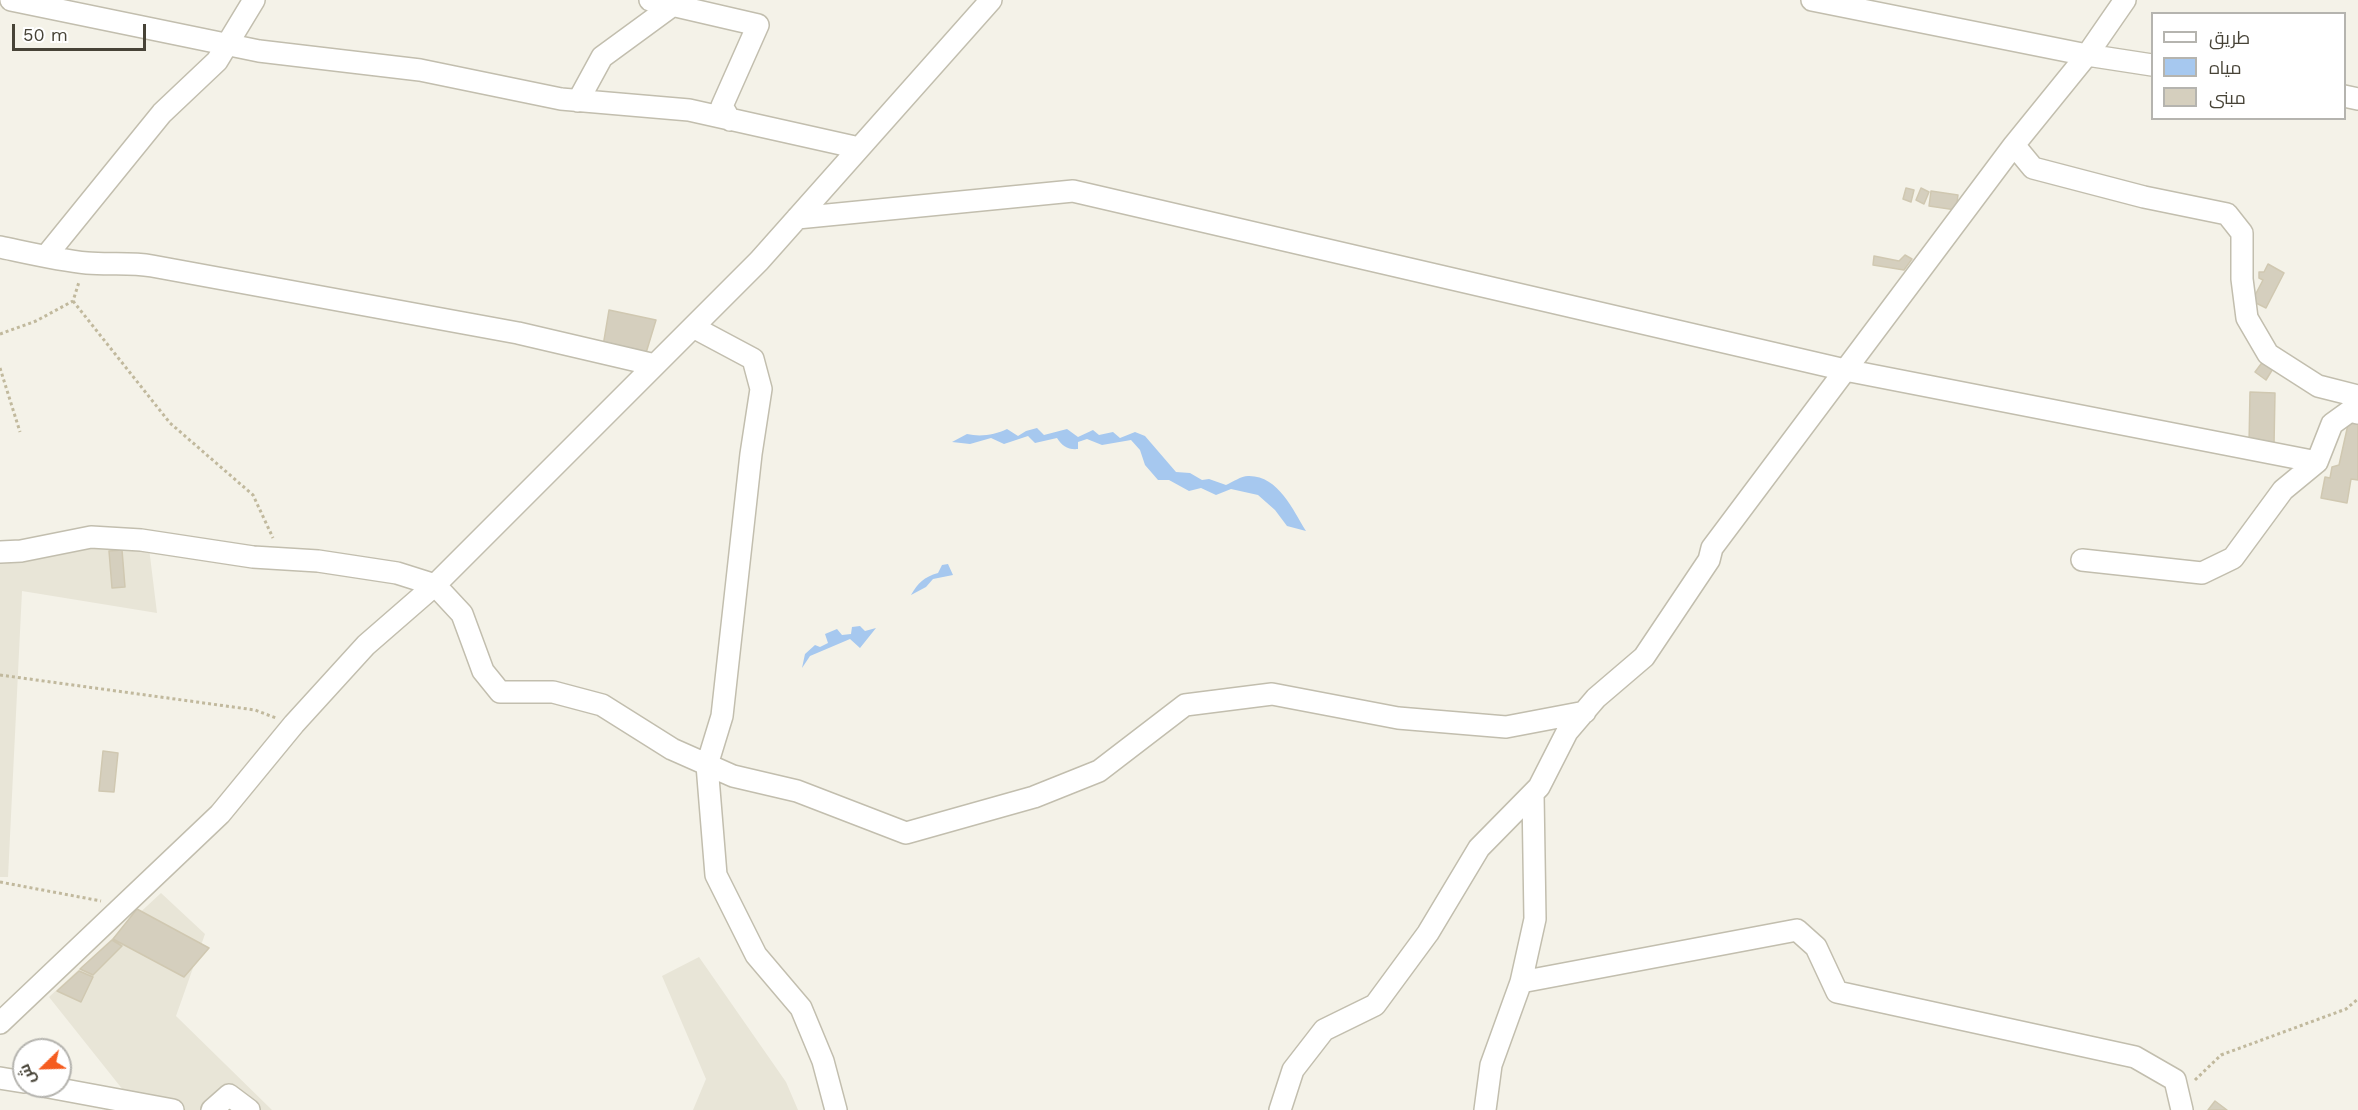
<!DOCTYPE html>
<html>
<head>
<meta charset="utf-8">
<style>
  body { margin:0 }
  #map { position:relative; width:2358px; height:1110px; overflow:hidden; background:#f4f2e8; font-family:"Work Sans",Cairo,sans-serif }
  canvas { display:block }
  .legend { position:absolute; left:2151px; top:12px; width:195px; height:108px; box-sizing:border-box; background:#fff; border:2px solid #b5b4af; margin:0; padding:8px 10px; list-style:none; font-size:18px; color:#474337 }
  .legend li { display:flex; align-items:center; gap:12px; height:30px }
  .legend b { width:30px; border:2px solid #b5b4af }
  .north { position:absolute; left:12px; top:1038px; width:60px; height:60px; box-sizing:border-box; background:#fff; border:2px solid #b5b4af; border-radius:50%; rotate:247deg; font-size:16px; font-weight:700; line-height:24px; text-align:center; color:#474337 }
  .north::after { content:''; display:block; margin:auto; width:21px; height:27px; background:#f55c1f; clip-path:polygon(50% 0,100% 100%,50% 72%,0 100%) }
  .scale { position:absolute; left:12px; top:24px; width:134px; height:27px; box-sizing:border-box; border:3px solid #474337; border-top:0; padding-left:8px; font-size:18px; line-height:21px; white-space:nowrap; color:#474337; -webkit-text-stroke:4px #fff; paint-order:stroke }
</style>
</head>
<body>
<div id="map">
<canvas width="2358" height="1110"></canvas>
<ul class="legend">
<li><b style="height:8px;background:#fff"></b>طريق</li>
<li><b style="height:16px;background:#a6c8ef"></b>مياه</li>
<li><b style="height:16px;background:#d5cfbe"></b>مبنى</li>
</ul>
<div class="north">ش</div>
<div class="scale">50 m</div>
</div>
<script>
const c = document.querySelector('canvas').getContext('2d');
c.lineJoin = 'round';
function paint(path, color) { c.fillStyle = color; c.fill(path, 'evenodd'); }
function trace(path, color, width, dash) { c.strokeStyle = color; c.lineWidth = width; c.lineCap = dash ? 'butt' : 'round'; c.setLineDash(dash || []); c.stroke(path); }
paint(new Path2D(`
  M36 539 149 548 157 613 22 591 8 877H0V559Z
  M161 893 205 934 176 1016 272 1110H139L49 997Z
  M699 957 786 1082 798 1110H693L706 1079 662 976Z`), '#e8e5d7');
paint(new Path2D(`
  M1037 428 1044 435 1067 429 1078 437 1093 430 1099 435 1113 432 1120 438 1135 432 1145 436 1176 472 1190 473 1202 480 1209 479 1226 485C1233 482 1241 476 1248 476 1278 475 1293 510 1306 531L1287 526 1275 510 1258 495 1231 489 1216 495 1201 488 1189 491 1169 480H1158L1145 465 1140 450 1131 440 1102 445 1087 439 1078 442V449C1068 450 1062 446 1057 438L1035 443 1028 436 1004 444 991 438 970 444 952 442 967 434C980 437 995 435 1007 429L1018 436 1026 431Z
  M948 564 953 575 933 579 926 587 911 595C918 583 924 577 938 573L942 565Z
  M860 626 865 631 876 628 860 648 850 639 810 656 802 668 805 654 815 645 820 647 828 643 825 634 837 629 842 635 851 634 852 627Z`), '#a6c8ef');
const building = new Path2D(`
  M1906 188 1914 190 1911 202 1903 199Z
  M1921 188 1929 192 1924 204 1916 200Z
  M1931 191 1958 195 1956 210 1929 206Z
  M1905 255 1912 259 1904 270 1873 265 1874 256 1899 261Z
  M2268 264 2284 273 2266 308 2252 301 2263 280 2259 278V272H2264Z
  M609 310 656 320 646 353 603 346Z
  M2264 360 2274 367 2266 380 2255 372Z
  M2250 392 2275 393 2274 445 2249 444Z
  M2349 420 2358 421V480L2351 479 2347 503 2321 498 2325 477 2330 478 2332 467 2339 465Z
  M122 550 125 587 112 588 109 551Z
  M103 751 118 753 114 792 99 791Z
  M137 909 209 948 184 977 113 939Z
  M112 940 122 946 93 975 80 969Z
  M79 971 93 977 81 1002 57 991Z
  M2215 1101 2227 1110H2208Z`);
paint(building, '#d5cfbe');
trace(building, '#d0c8b1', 1.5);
const minor = new Path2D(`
  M11 0 259 51 420 70 561 99 689 110 859 148
  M650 0 758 25 722 106 730 120
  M1812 0 2087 55 2152 65
  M2344 96 2358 99
  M578 101 602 57 673 5
  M2014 145 2033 168 2144 197 2227 214 2242 233V279L2247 318 2268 354 2318 386 2358 396
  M797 218 1073 191 1845 370 2317 462
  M0 247C29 253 58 260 87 263 109 265 130 262 152 266L518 333 655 365
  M46 256 162 113 217 61 254 0
  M693 327 753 359 761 389 751 454 722 716 707 765 716 875 756 955 801 1008 823 1061 836 1110
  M0 552 21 551 91 537 141 540 253 557 318 561 397 573 435 585 462 614 483 671 500 692H553L602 705 672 749 733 776 797 791 906 833 1034 797 1099 771 1185 705 1272 694 1398 718 1506 727 1585 712
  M2082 560 2202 573 2233 558 2283 490 2317 462 2332 424 2350 411 2358 413
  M1521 982 1797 930 1816 947 1837 992 2135 1057 2175 1080 2182 1110
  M0 1023 220 814 294 724 366 645 435 585 759 261 991 0
  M0 1078 24 1082
  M43 1086 173 1110
  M212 1110 229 1095 249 1110
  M1280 1110 1293 1070 1324 1030 1375 1005 1428 933 1479 848 1539 787 1567 732 1596 698 1644 657 1709 560 1712 548 2014 145 2087 55 2125 0
  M1485 1110 1491 1065 1521 982 1535 919 1533 794`);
trace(minor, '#c2beae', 24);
trace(new Path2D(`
  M73 301 170 423 253 495 273 538
  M0 334 36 321 73 301 79 282
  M0 368 20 432
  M0 675 255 710 276 718
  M0 882 101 901
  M2195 1080 2221 1055 2346 1009 2358 999`), '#c1b99d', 3, [3, 3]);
trace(minor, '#fff', 21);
</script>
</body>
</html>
